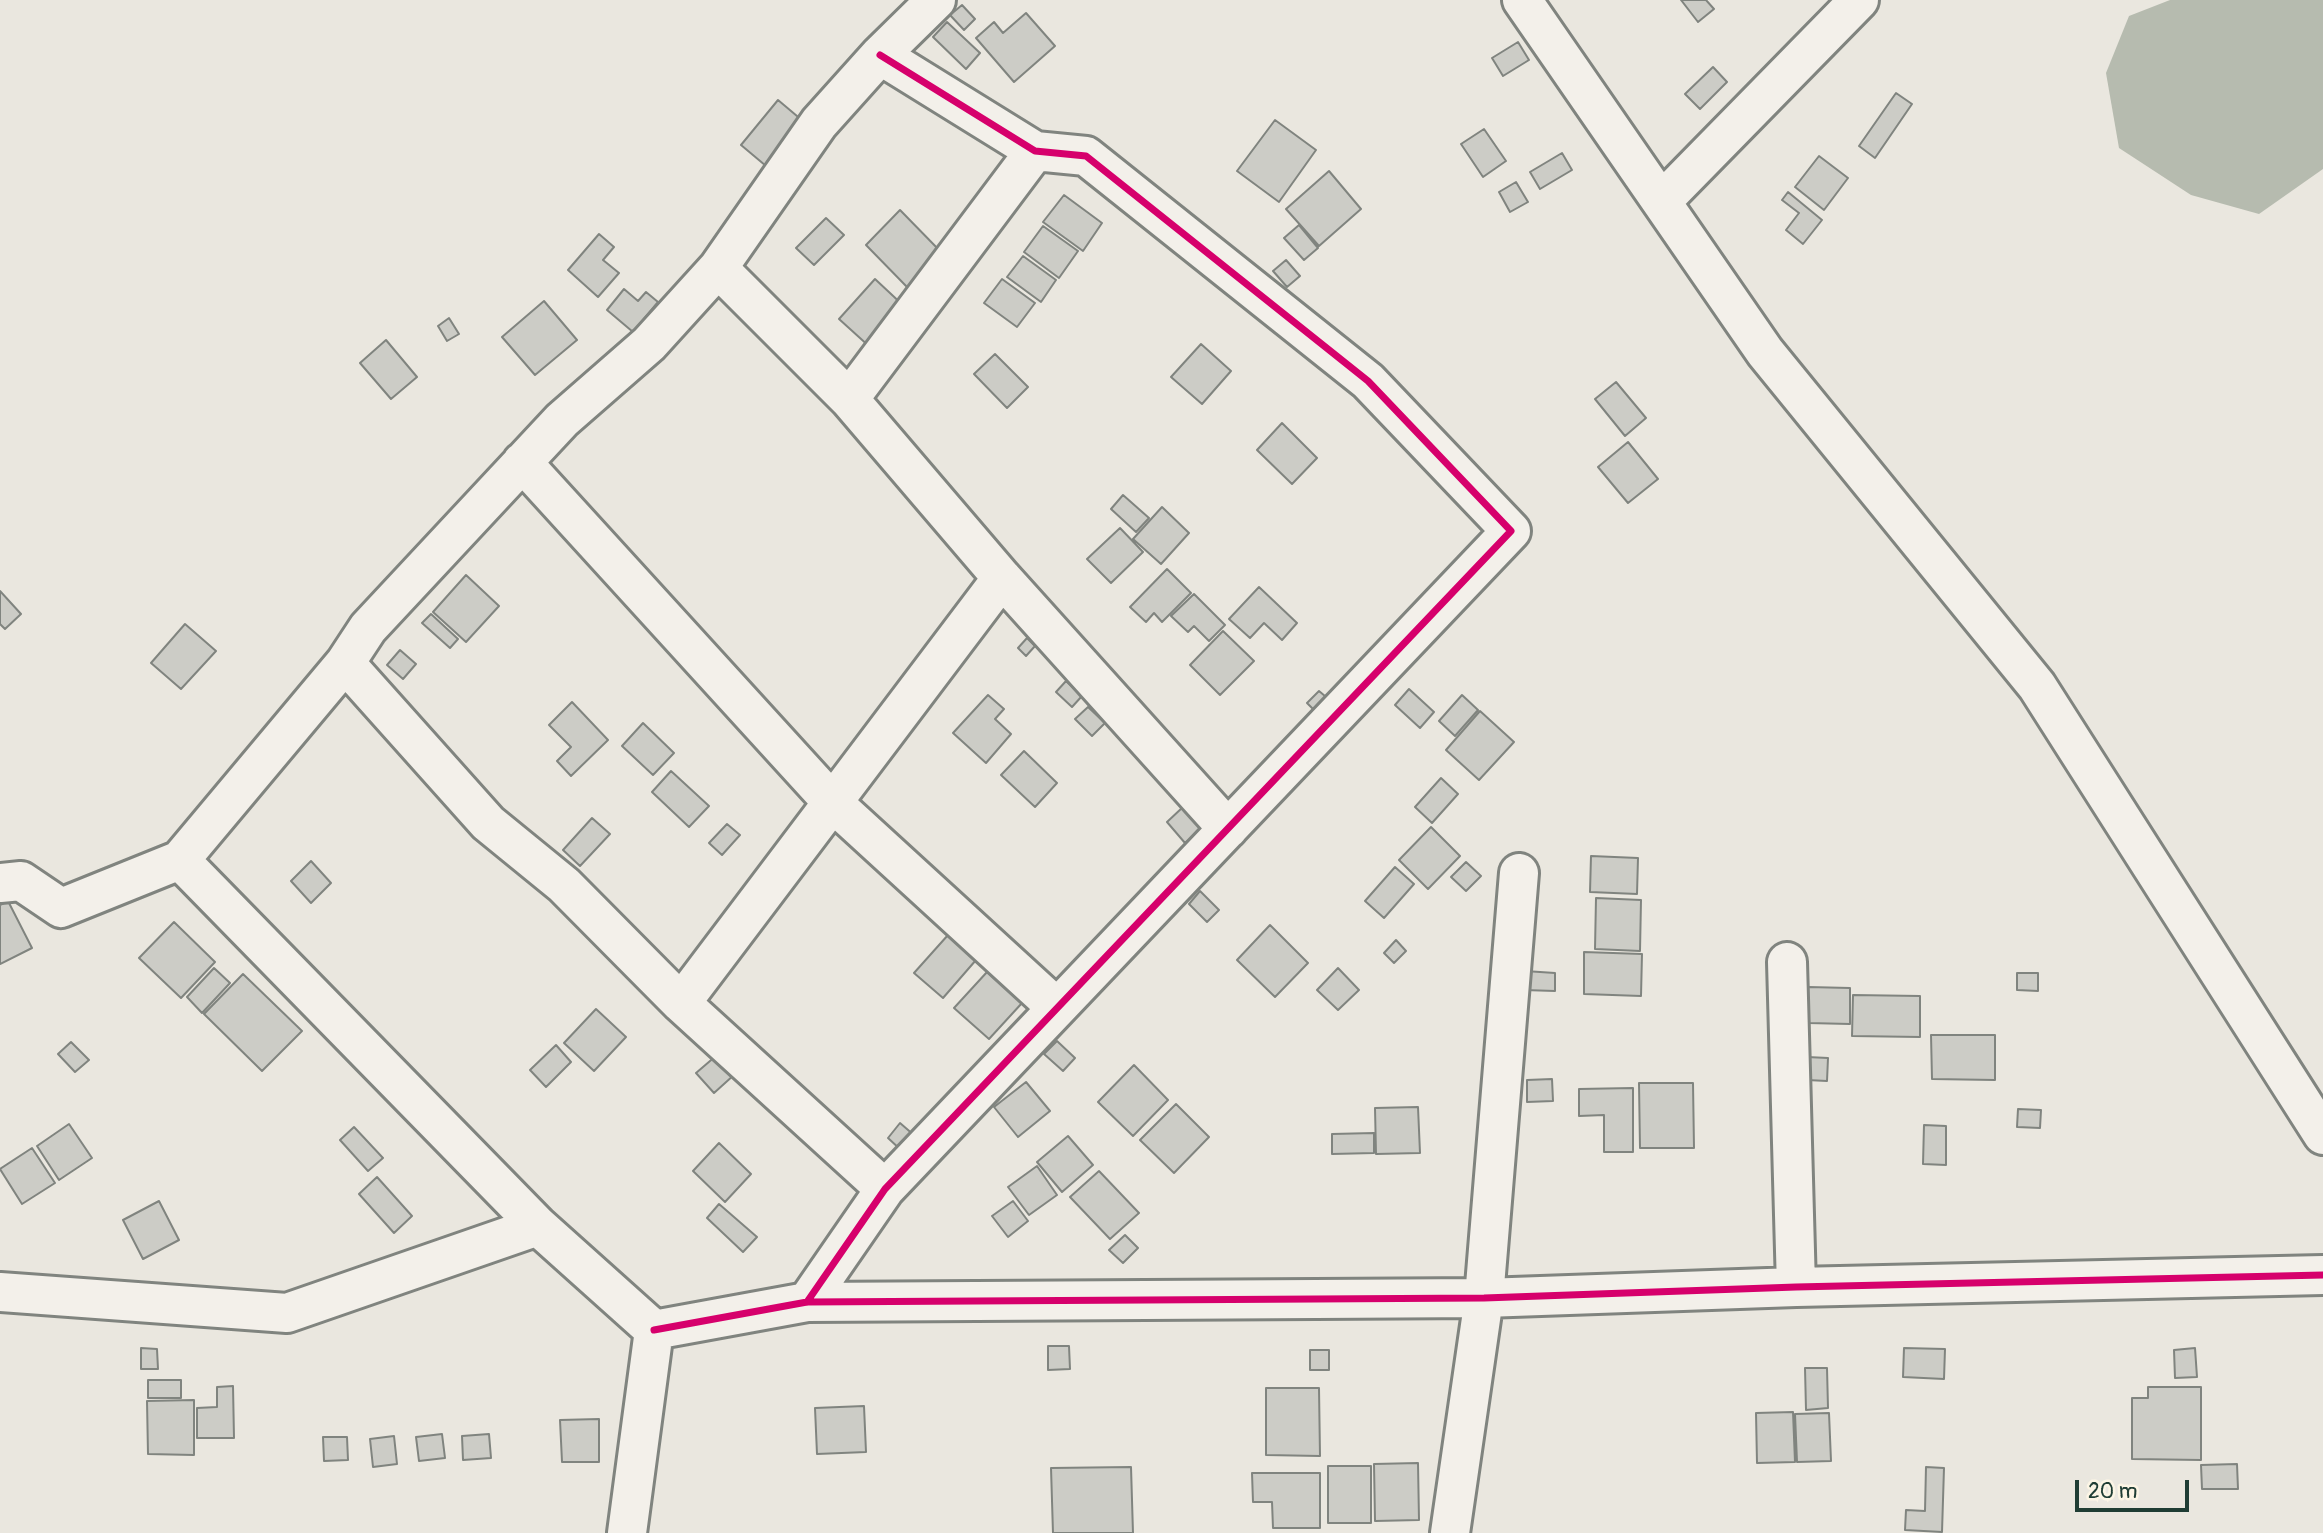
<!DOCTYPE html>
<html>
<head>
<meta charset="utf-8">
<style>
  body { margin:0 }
  #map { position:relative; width:2323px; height:1533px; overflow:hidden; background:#eae7df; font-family:Pangolin,sans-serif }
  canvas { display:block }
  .scale { position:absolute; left:2075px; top:1480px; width:114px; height:32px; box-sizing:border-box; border:4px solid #1f3d34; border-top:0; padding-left:9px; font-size:21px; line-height:24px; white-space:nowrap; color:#1f3d34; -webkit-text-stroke:5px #fcf5e5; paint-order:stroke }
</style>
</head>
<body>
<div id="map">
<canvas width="2323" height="1533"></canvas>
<div class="scale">20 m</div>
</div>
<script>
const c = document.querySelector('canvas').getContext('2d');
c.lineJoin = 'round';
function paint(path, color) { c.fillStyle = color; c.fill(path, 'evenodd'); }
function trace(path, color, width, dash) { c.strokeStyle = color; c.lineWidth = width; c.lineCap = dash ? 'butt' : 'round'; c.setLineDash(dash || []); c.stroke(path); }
paint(new Path2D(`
  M2170 0H2323V169L2259 214 2191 195 2119 148 2106 73 2129 16Z`), '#b6bbaf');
const building = new Path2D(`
  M1681 0H1706L1714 9 1698 22Z
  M962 5 975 19 964 30 950 15Z
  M1026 13 1055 46 1014 82 976 38 994 22 1003 33Z
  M947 22 980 53 966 69 933 37Z
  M1518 42 1529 60 1503 76 1492 58Z
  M1713 67 1727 82 1700 109 1685 94Z
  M1896 93 1912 104 1875 158 1859 146Z
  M778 100 810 127 772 171 741 145Z
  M1275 120 1316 150 1279 202 1237 171Z
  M1484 129 1506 161 1483 177 1461 144Z
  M1562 153 1572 170 1540 189 1530 172Z
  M1819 156 1848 178 1824 210 1795 187Z
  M1329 171 1361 209 1319 246 1286 209Z
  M1516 182 1528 202 1510 212 1499 192Z
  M1788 192 1822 220 1803 244 1786 230 1799 213 1782 200Z
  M1064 195 1102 223 1083 251 1043 222Z
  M900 210 942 253 908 288 866 245Z
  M826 218 844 235 814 265 796 248Z
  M1299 225 1318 248 1304 260 1284 238Z
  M1043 226 1078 251 1059 278 1024 252Z
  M599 234 614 247 603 260 619 273 598 297 568 270Z
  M1023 256 1056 280 1041 302 1007 277Z
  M1286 260 1300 276 1287 287 1273 271Z
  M875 279 906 308 871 348 839 319Z
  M1002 279 1035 303 1017 327 984 303Z
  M624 289 638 301 646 292 658 302 633 332 607 310Z
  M544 301 577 340 535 375 502 337Z
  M449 318 459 334 447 341 438 326Z
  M386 340 417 377 391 399 360 363Z
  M1201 344 1231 371 1202 404 1171 377Z
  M995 354 1028 387 1007 408 974 374Z
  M1616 382 1646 418 1625 436 1595 399Z
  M1282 423 1317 458 1292 484 1257 450Z
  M1628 442 1658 479 1628 503 1598 467Z
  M1123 495 1149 518 1136 532 1111 509Z
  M1162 507 1189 533 1161 564 1133 539Z
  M1120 528 1143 552 1111 583 1087 559Z
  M1167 569 1191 593 1162 622 1154 613 1146 622 1130 607Z
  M466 575 499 606 466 642 433 612Z
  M1259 587 1297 623 1282 640 1264 623 1250 638 1229 619Z
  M0 591 21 614 5 629 0 624Z
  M1194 594 1225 625 1209 641 1194 626 1188 632 1171 616Z
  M431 614 458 639 450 648 422 623Z
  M185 624 216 651 181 689 151 663Z
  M1223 631 1254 661 1220 695 1190 665Z
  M1027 638 1035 646 1026 656 1018 648Z
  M400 650 416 664 403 679 387 665Z
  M1066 681 1082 696 1072 707 1056 692Z
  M1409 689 1434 712 1420 728 1395 705Z
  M1319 691 1332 702 1319 715 1307 703Z
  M988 695 1004 709 995 719 1011 734 986 763 953 733Z
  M1462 695 1478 710 1455 736 1439 721Z
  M572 702 608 740 571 776 557 761 571 747 549 725Z
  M1088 707 1105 723 1092 736 1075 719Z
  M1480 711 1514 742 1479 780 1446 750Z
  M643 723 674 753 653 775 622 746Z
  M1024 751 1057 783 1035 807 1001 775Z
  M671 771 709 806 689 827 652 792Z
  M1441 778 1458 794 1432 823 1415 807Z
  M1183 807 1202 829 1185 843 1167 822Z
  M592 818 610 834 580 866 563 850Z
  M727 824 740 835 722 855 709 843Z
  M1431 827 1460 856 1428 889 1399 860Z
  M1591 856 1638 858 1637 894 1590 892Z
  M311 861 331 883 311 903 291 881Z
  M1466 862 1481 876 1466 891 1451 877Z
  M1395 867 1414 884 1384 918 1365 901Z
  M1200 891 1219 910 1207 922 1189 904Z
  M1596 898 1641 900 1640 951 1595 949Z
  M8 901 32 948 0 964V905Z
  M174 922 215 962 181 998 139 958Z
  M1270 925 1308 963 1275 997 1237 960Z
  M948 935 976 960 943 998 914 973Z
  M1396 940 1406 951 1394 963 1384 953Z
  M1584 952 1642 954 1641 996 1584 994Z
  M214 968 230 983 202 1013 187 997Z
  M1338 968 1359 990 1338 1010 1317 990Z
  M1525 971 1555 973V991L1524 990Z
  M987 972 1022 1003 989 1039 954 1008Z
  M2017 973H2038V991L2017 990Z
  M243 974 302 1031 262 1071 204 1014Z
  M1808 987 1850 988V1024L1808 1023Z
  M1853 995 1920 996V1037L1852 1036Z
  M596 1009 626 1037 594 1071 564 1043Z
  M1931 1035H1995V1080L1932 1079Z
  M1057 1041 1075 1058 1063 1071 1044 1054Z
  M71 1042 89 1060 75 1072 58 1054Z
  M556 1045 571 1062 546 1087 530 1070Z
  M717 1055 735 1074 714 1093 696 1073Z
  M1807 1057 1828 1058 1827 1081 1807 1080Z
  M1134 1065 1168 1100 1133 1136 1098 1102Z
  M1552 1079 1553 1101 1527 1102V1080Z
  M1026 1082 1050 1111 1018 1137 994 1107Z
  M1639 1083H1693L1694 1148H1640Z
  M1633 1088V1152H1604V1115L1579 1116V1089Z
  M1176 1104 1209 1137 1174 1173 1140 1140Z
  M1418 1107 1420 1153 1376 1154 1375 1108Z
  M2018 1109 2041 1110 2040 1128 2017 1127Z
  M900 1123 915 1136 902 1151 888 1138Z
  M69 1124 92 1158 59 1180 37 1146Z
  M1924 1125 1946 1126V1165L1923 1164Z
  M354 1127 383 1158 368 1171 340 1140Z
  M1374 1133V1153L1332 1154V1134Z
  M1068 1136 1093 1165 1062 1192 1037 1162Z
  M719 1143 751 1174 725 1202 693 1171Z
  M32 1148 55 1183 22 1204 0 1169Z
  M1037 1166 1057 1195 1029 1215 1008 1187Z
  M1099 1171 1139 1213 1110 1239 1070 1197Z
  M377 1177 412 1216 394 1233 359 1194Z
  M159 1201 179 1240 143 1259 123 1220Z
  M1013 1201 1028 1221 1008 1237 992 1216Z
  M719 1204 757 1237 743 1252 707 1218Z
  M1125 1235 1138 1248 1123 1263 1109 1250Z
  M1048 1346H1069L1070 1369 1048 1370Z
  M141 1348 157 1349 158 1369H141Z
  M1904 1348 1945 1349 1944 1379 1903 1377Z
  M2195 1348 2197 1377 2175 1378 2174 1350Z
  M1310 1350H1329V1370H1310Z
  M1805 1368H1827L1828 1408 1806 1410Z
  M148 1380H181V1398H148Z
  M233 1386 234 1438H197V1408L217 1407V1387Z
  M2148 1387H2201V1460L2132 1459V1398H2148Z
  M1266 1388H1319L1320 1456 1266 1455Z
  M194 1400V1455L148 1454 147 1401Z
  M864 1406 866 1452 817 1454 815 1408Z
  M1793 1412 1795 1462 1757 1463 1756 1413Z
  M1829 1413 1831 1461 1797 1462 1795 1414Z
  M599 1419V1462H562L560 1420Z
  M442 1434 445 1458 419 1461 416 1437Z
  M489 1434 491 1458 463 1460 462 1436Z
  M394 1436 397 1464 373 1467 370 1439Z
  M323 1437H347L348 1460 324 1461Z
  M1418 1463 1419 1520 1375 1521 1374 1464Z
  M2237 1464 2238 1489H2202L2201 1465Z
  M1328 1466H1371V1523H1328Z
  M1131 1467 1133 1533H1053L1051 1468Z
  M1926 1467 1944 1468 1942 1532 1905 1530 1906 1510 1925 1511Z
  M1252 1473H1320V1528H1273L1272 1502H1253Z`);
paint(building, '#ccccc6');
trace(building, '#80847f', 2);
const minor = new Path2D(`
  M1522 0 1765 352 2037 686 2323 1135
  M1662 201 1859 0
  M718 268 849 399 1002 578 1228 829
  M849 399 1035 151
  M522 462 832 802 1057 1008
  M345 663 488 823 564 885 681 1003 885 1189
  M180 860 538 1226 654 1330 627 1533
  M0 883 21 881 61 908 180 860 345 663 368 628 562 420 649 344 718 268 819 123 880 55 936 0
  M1787 962 1796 1287
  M681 1003 1002 578
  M0 1292 287 1313 538 1226
  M807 1302 885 1189 1511 531 1368 381 1086 156 1035 151 880 55
  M654 1330 807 1302 1484 1298 1796 1287 2323 1275
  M1450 1533 1484 1298 1519 873`);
trace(minor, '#80847f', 44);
trace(minor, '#f3f0ea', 38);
trace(new Path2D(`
  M807 1302 885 1189 1511 531 1368 381 1086 156 1035 151 880 55
  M654 1330 807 1302 1484 1298 1796 1287 2323 1275`), '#d6006c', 7);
</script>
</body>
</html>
